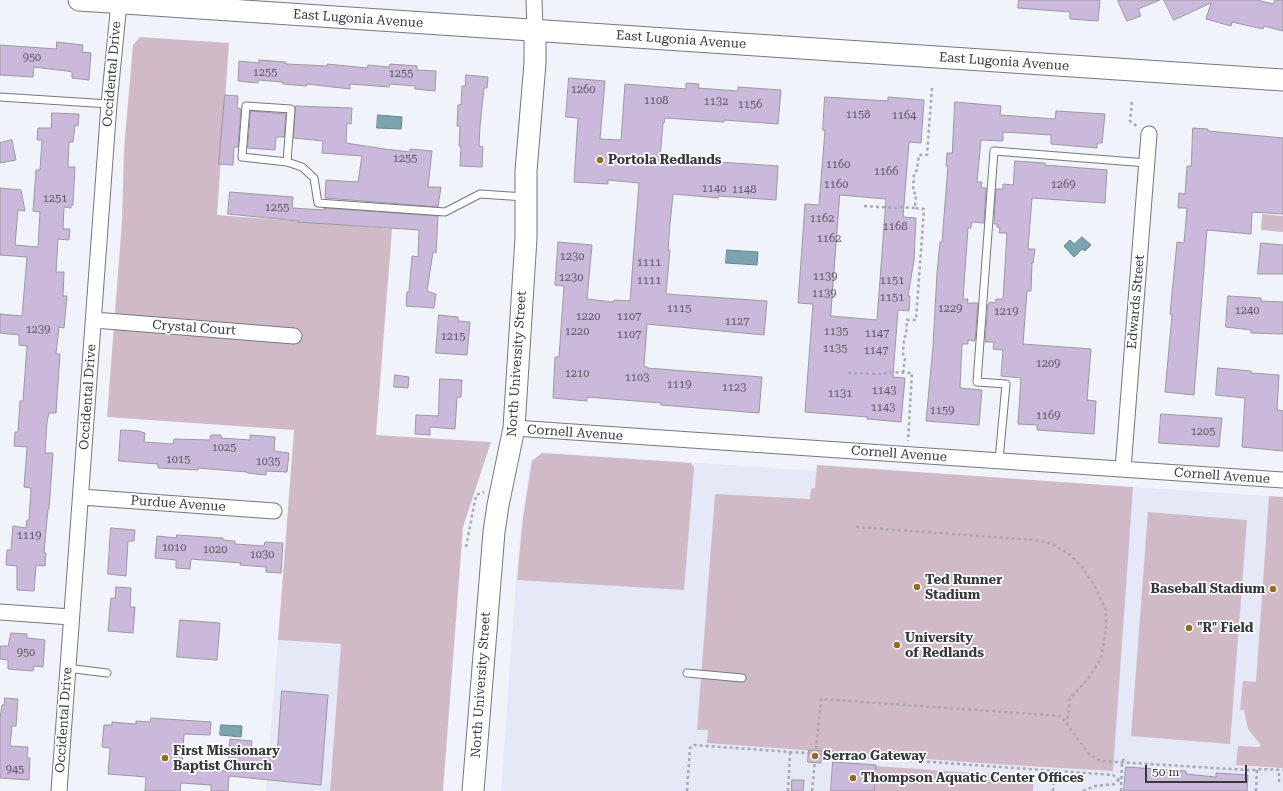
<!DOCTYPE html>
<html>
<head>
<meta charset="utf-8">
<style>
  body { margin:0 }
  #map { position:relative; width:1283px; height:791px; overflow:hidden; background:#f1f3fa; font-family:"Roboto Serif",serif }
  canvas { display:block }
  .scale { position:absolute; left:1145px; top:765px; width:102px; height:18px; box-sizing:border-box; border:2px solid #37383b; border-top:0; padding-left:5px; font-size:12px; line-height:14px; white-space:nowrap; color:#37383b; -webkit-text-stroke:3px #fff; paint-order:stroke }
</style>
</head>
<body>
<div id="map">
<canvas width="1283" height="791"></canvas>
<div class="scale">50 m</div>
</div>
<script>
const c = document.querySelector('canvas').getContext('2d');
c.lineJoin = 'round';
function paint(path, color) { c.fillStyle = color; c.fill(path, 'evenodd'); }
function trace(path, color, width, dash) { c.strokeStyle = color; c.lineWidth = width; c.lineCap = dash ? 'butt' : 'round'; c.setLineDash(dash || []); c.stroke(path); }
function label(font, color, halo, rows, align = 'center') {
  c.font = font + ' "Roboto Serif",serif'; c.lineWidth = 3.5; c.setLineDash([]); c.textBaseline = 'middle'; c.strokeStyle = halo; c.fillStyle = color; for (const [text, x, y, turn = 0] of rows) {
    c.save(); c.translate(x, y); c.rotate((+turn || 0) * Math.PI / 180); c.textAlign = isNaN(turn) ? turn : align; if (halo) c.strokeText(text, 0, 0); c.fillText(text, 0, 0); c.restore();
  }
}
paint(new Path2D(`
  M542 452 816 471 817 465 996 478 1283 497V791H501L516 580 522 518 531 461Z
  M278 640 341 644 330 791H266Z`), '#e5e8f7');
paint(new Path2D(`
  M140 37 229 43 217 215 392 229 376 435 491 442 463 527 443 791H330L341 644 278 640 294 430 107 417 122 221 124 149 133 45Z
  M1262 214 1283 216V232L1261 230Z
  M542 453 691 463 694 468 684 590 517 580 523 518 532 461Z
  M817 465 1133 487 1113 771 994 764 707 743 708 730H697L715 494 810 499 811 489 815 488Z
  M1269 496 1283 497V768L1236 765 1238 746 1260 747V744L1248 729 1244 710H1240L1243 681 1256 682Z
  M1148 512 1247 520 1230 744 1131 736Z
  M875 766 1034 777 1033 791H874Z`), '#d0bac7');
const water = new Path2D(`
  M378 115 402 117 401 129 377 128Z
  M1082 237 1091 245 1085 251 1082 249 1074 257 1064 246 1070 240 1074 244Z
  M727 250 758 252 757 265 726 263Z
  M221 725 242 726 241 737 220 735Z`);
paint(water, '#7aa5af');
trace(water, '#66848c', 1);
const building = new Path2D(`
  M1019 0H1100L1098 21 1070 19V12L1018 8Z
  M1118 0H1160L1138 9 1141 16 1127 21Z
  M1164 0H1257L1273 4 1275 0H1283V31L1264 26 1263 29 1232 22 1231 26 1206 19 1211 3 1174 20Z
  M57 42 83 45 82 52 91 53 89 80 72 78V72L67 71 34 67 33 77 0 75V45L56 49Z
  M259 60 286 62V64L327 66V64L367 68 368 65 389 67 390 64 417 66V70L436 71 435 91 415 89V86L390 84 389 87 350 84V89L307 84 306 86 283 84V82L258 80V83L238 81 239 61 259 63Z
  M466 75 488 77 487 88H484L480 126 479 146 483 147 482 167 460 166 461 146H459L460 126H457L458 105H461L462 86H465Z
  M569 78 605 81 600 139 621 140 625 84 686 89V83L699 84 698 88 738 91V87L781 90 778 124 724 120V122L665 118 664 123H663L660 158 778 166 776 200 718 196V198L673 194 670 224 668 250H670L666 294 767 301 764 335 647 324 644 366 647 367V368L762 377 759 413 661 405V403L587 397V401L553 398 555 357H559L564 286 555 285 558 242 592 245 587 299 613 302 614 300 630 301 639 183 608 180V184L574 182 578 118 566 117Z
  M225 95 238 96 237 108 241 109 238 147H234L233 165 219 164Z
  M825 97 888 101V97L924 100 921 143 909 142 903 217 916 218 914 260 908 296H910L909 311 898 310 895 349 893 377 905 378 901 422 867 419 868 417 805 412 813 304 798 303 805 204 819 205 825 130H823ZM840 195 886 199 877 320 831 316Z
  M955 102 1001 106 1000 115 1055 119 1056 111 1105 114 1102 143H1097V148L1051 144V135L1003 132V141L981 140 977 182H982L981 188H986L984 223 972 222 971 228H968L963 299H968L967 303H978L975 341 968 340V344H962L960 388 982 390 979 425 926 421 933 346 937 273 940 242H942L948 166H946L947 153H952Z
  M296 106 352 108 351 124 347 123 346 143 385 149 410 152V149L432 151 428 187H441L438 207 325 198 326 180 358 182 362 156 322 153 323 141 294 138Z
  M251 111 286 114 284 137H276L275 150 248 148Z
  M52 113 79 114 78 126 75 125 73 142H69L68 167H75L73 205H71V208L64 207 63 229H70L69 240 58 239 56 272H64L63 296H67L64 328 59 327 56 354H60L56 413H49L47 422 45 453H53L49 509H48L44 553H46L45 566 36 565 34 591 17 590V566L6 565 7 550H11L13 526 26 528 27 520H29L31 488 24 487 27 447 14 446 15 432H18L20 401H23L27 346 19 345V335L0 333V314L22 316 27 257 0 255V188L21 190 25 211 18 210 15 245 38 247 40 212 33 211 36 170H40L42 140H37L38 128H51Z
  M1193 128 1208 129V131L1283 138V214L1252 212 1251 234 1207 230 1194 395 1165 392 1172 315 1170 314 1177 242 1184 243 1187 208H1178L1179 193 1185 194 1187 166H1191Z
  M12 140 16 160 0 163V143Z
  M1015 161 1045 163V165L1107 170 1105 203 1032 198 1028 249H1035L1033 263H1032L1031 291H1027L1023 344 1091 349 1087 400 1096 401 1094 434 1037 430V425L1018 424 1021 378 1001 376 1003 350 993 349 994 342H985L988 304H989L990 302 995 303 996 299H1003L1007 233H999L1000 228 997 227V224H994L996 189H1003V184L1013 185Z
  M230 192 293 197 292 208 324 210V208L438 216 436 253 433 252 427 291 436 294 434 308 406 306 407 292H409L412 256 418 257 419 230 298 222V221L228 214Z
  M1261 243 1283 245V274H1258Z
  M1228 296 1261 298V301L1283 302V334L1251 333V330L1226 327Z
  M439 315 458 317V321L470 322 467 355 436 353Z
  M1218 368 1251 371V373L1279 375 1277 410 1283 411V451L1242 447 1245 398 1216 395Z
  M395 375 409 377 408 388 394 387Z
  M440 379 462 380 461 397H457L455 429 430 427V435L415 434 416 415 438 416Z
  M1161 414 1222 418 1219 447 1159 443Z
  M121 430 138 431 145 433 144 442 173 444 174 439 210 440 211 435H221V438L250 440V435L275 437 274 451 289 453 287 472 266 471V475L247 473V472L198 468V470L158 468V464L119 461Z
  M111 528 135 530 134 541H128L126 576 108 574Z
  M177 535 223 538V540L235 541V544L264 546 265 542 283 543 281 573 266 572V567L240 565 241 563 191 559 190 569 176 568V560L155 558 157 536 176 538Z
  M116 587 131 588 130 607H135L133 633 108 631 111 598H115Z
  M180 620 220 623 217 660 177 657Z
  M11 633 27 634V638L45 640 43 667 34 666 33 671 8 669V660L0 659V646H8Z
  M282 691 328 695 321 785 229 776 228 791H211V785L181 783 180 791H145L146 777 108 774 110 748 102 747 104 725H112V722L136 724V721L150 722 151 718 211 722 210 735 184 734 182 768 228 771 230 739 252 741 251 750 277 752Z
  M5 698 18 699 16 726H12L10 746 28 747 27 758H30L29 780 0 778V718L2 705H4Z
  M809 750 822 751 821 763 808 762Z
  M833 762 876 765 874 791H831Z
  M1126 767 1186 771V774L1216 777V773L1248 775 1247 791H1124Z
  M792 780H804L803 791H792Z`);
paint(building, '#cab9da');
trace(building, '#9b989e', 1);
const lane = new Path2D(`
  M0 97 109 104
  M287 162 242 157 246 106 291 109 287 162 302 167 314 178 318 203 445 212 480 194 525 197
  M999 460 1006 384 977 382 994 151 1147 163
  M67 668 107 673
  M687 673 742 678`);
const street = new Path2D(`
  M534 0 535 30
  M94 320 294 336
  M514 428 1283 480
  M1123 469 1149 134
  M81 497 274 511
  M0 612 71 617
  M59 791 109 104 119 3`);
const secondary = new Path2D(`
  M79 0 1283 80
  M473 791 494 532 498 505 514 428 526 238V171L535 63V30`);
trace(lane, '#76777e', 9);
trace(street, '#76777e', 17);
trace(secondary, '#76777e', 23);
trace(new Path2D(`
  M1132 102 1130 121 1138 127
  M864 206 896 208 899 207 915 208
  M848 373 884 374 887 372 912 373 908 441
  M903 373 905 358 903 354 904 338 906 335 907 320H916L924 209 915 208 916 194 913 192 914 173 917 170 919 155H927L932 88
  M856 527 1035 540 1053 544 1070 555 1082 567 1094 585 1106 610V629L1101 658 1088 679 1070 698 1067 724
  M466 547 476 495 484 492
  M1279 782V770
  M687 791 690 748 693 745 1113 775 1119 780H1121
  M788 791 790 752
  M812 791 821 699 1061 716 1089 754 1100 761 1248 770H1257L1261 769 1283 770
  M1053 791 1054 770
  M1083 791 1095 786 1114 784 1119 780
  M1121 791 1122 762 1126 756
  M1256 791 1257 770`), '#a8a9af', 2.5, [3, 3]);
trace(lane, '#fff', 7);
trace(street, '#fff', 15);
trace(secondary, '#fff', 21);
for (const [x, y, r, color] of [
  [600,160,4,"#986a19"],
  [917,587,4,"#986a19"],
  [1273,589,4,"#986a19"],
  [1189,628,4,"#986a19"],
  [897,645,4,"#986a19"],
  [815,756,4,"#986a19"],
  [165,758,4,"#986a19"],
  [853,778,4,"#986a19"]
]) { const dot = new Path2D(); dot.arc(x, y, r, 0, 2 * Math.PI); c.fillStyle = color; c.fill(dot); trace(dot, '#fff', 1.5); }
label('11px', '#5c5863', null, [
  ["950",32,58],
  ["1255",265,73],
  ["1255",401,74],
  ["1260",583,90],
  ["1108",656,101],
  ["1132",716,102],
  ["1156",750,105],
  ["1158",858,115],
  ["1164",904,116],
  ["1255",405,159],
  ["1160",838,165],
  ["1166",886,172],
  ["1160",836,185],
  ["1269",1063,185],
  ["1140",714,189],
  ["1148",744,190],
  ["1251",55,199],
  ["1255",277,208],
  ["1162",822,219],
  ["1168",895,227],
  ["1162",829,239],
  ["1230",572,257],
  ["1111",649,263],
  ["1139",825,277],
  ["1230",571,278],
  ["1111",649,281],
  ["1151",892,281],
  ["1139",824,294],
  ["1151",892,298],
  ["1115",679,309],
  ["1229",950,309],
  ["1240",1247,311],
  ["1219",1006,312],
  ["1220",588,317],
  ["1107",629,317],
  ["1127",737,322],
  ["1239",38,330],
  ["1220",577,332],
  ["1135",836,332],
  ["1147",877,334],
  ["1107",629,335],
  ["1215",453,337],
  ["1135",835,349],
  ["1147",876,351],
  ["1209",1048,364],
  ["1210",577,374],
  ["1103",637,378],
  ["1119",679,385],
  ["1123",734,388],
  ["1143",884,391],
  ["1131",840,394],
  ["1143",883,408],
  ["1159",942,411],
  ["1169",1048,416],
  ["1205",1203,432],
  ["1025",224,448],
  ["1015",178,460],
  ["1035",268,462],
  ["1119",29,536],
  ["1010",174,548],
  ["1020",215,550],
  ["1030",262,555],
  ["950",26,653],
  ["945",15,770]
]);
label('13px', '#37383b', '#fff', [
  ["East Lugonia Avenue",358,19,4],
  ["East Lugonia Avenue",681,40,4],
  ["East Lugonia Avenue",1004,62,4],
  ["Occidental Drive",112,74,-85],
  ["Edwards Street",1136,302,-85],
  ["Crystal Court",194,328,4],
  ["North University Street",517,364,-86],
  ["Occidental Drive",88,397,-86],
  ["Cornell Avenue",575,433,4],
  ["Cornell Avenue",899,454,4],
  ["Cornell Avenue",1222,476,4],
  ["Purdue Avenue",178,504,4],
  ["North University Street",481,685,-86],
  ["Occidental Drive",64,720,-86]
]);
label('bold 13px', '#37383b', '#fff', [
  ["Portola Redlands",608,160],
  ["Ted Runner",925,580],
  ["Stadium",925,595],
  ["Baseball Stadium",1265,589,"right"],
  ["\"R\" Field",1197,628],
  ["University",905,638],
  ["of Redlands",905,653],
  ["First Missionary",173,751],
  ["Baptist Church",173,766],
  ["Serrao Gateway",823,756],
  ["Thompson Aquatic Center Offices",861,778]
], 'left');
</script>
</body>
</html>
